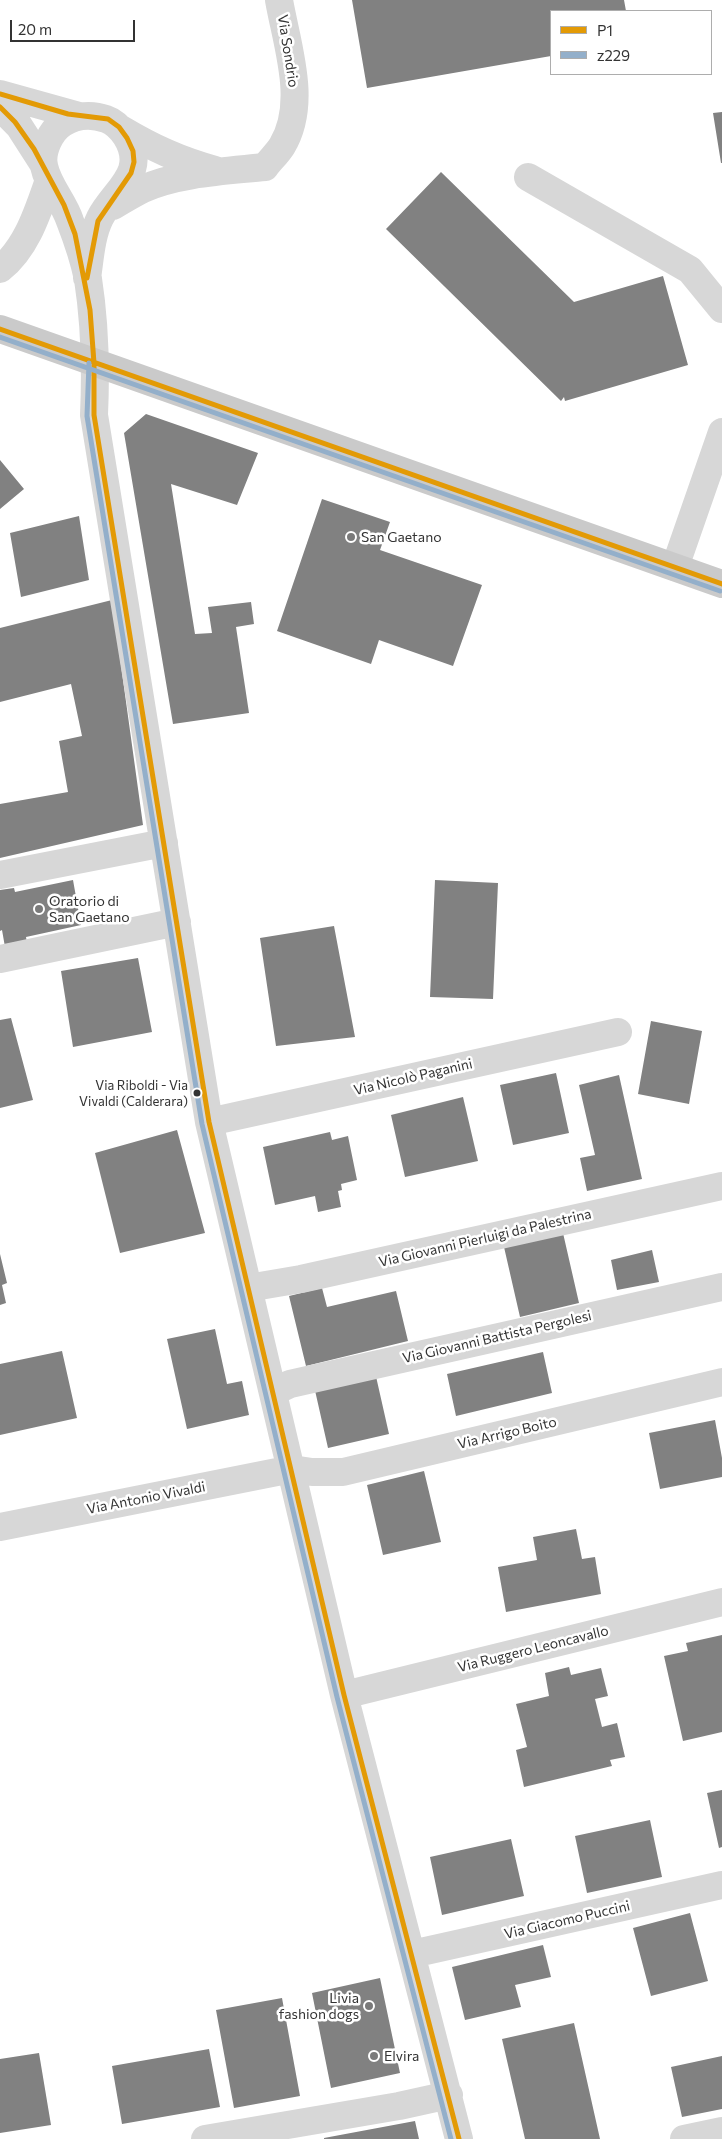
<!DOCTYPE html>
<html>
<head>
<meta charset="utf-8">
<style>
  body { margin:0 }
  #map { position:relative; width:722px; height:2139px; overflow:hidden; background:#fff; font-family:Commissioner,sans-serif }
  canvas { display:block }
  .legend { position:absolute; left:550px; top:10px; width:162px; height:65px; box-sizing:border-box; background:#fff; border:1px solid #adadad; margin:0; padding:6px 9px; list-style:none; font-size:15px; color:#333 }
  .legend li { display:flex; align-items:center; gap:10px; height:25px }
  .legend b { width:25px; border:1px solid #adadad }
  .scale { position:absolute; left:10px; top:20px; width:125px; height:22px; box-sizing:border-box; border:2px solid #333; border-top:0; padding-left:6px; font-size:15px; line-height:18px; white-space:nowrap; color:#333; -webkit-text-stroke:4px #fff; paint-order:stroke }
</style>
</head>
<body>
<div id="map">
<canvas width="722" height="2139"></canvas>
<ul class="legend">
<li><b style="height:6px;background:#e39a05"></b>P1</li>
<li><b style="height:6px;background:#93afca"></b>z229</li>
</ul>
<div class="scale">20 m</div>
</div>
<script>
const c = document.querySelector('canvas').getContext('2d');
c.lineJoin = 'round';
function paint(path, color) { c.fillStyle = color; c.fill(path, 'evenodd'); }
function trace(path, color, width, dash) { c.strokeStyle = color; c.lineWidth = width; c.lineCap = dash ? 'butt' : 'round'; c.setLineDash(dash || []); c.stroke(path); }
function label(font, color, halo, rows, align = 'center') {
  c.font = font + ' Commissioner,sans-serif'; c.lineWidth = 5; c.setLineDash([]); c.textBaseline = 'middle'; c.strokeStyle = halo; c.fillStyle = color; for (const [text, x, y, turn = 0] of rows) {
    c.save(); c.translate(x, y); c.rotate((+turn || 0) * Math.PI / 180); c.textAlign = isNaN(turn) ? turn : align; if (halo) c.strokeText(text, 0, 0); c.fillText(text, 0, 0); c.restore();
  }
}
paint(new Path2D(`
  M352 0H624L626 11H551V56L367 88Z
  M722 112V163H721L713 113Z
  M441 172 574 302 663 276 688 365 565 401 564 397 561 401 386 229Z
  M146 414 258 453 237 505 171 484 195 634 212 633 208 607 251 602 254 624 236 627 249 713 173 724 124 433Z
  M0 460 24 489 0 509Z
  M322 499 390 522 380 550 482 585 453 666 379 640 371 664 277 631Z
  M79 516 89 580 21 597 10 533Z
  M112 600 143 825 0 858V804L68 792 59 741 82 736 71 684 0 702V628Z
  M73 880 81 925 26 937 27 943 5 947 2 930 0 931V890L14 888 15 892Z
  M435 880 498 883 493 999 430 997Z
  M334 926 355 1037 276 1046 260 938Z
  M138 958 152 1032 73 1047 61 971Z
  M11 1018 33 1100 0 1108V1020Z
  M651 1021 702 1031 689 1104 638 1094Z
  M556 1073 569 1133 513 1145 500 1085Z
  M619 1075 642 1179 587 1191 580 1158 595 1155 579 1085Z
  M463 1097 478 1161 405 1177 391 1115Z
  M177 1130 205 1233 120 1253 95 1153Z
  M330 1132 332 1140 348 1136 357 1180 341 1184 342 1190 338 1191 341 1207 318 1212 315 1196 275 1205 263 1147Z
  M563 1233 579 1303 520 1317 504 1247Z
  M652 1250 659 1282 617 1290 611 1260Z
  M0 1254 7 1283 2 1285 6 1303 0 1305Z
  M322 1288 327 1307 396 1291 408 1341 306 1366 289 1296Z
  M215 1329 227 1384 242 1381 249 1415 187 1429 167 1339Z
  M62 1351 77 1418 0 1435V1364Z
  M543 1352 552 1393 456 1416 447 1374Z
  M375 1372 389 1434 328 1448 314 1386Z
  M715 1420 722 1458V1477L660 1489 649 1433Z
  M424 1471 441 1542 383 1555 367 1485Z
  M576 1529 582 1559 595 1557 601 1594 506 1612 498 1567 537 1560 533 1537Z
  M722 1635V1732L683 1741 664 1656 688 1651 686 1643Z
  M569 1667 571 1675 601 1668 608 1696 595 1699 602 1727 617 1723 625 1757 610 1760 612 1766 524 1787 516 1750 527 1747 516 1704 549 1696 545 1673Z
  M722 1790V1847L719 1848 707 1793Z
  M650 1820 662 1877 587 1893 575 1836Z
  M511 1839 524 1896 442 1915 430 1857Z
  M690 1913 708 1981 651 1996 633 1928Z
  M543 1945 551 1977 515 1985 521 2007 465 2020 452 1967Z
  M380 1978 400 2073 331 2088 312 1993Z
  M282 1998 300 2096 234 2108 216 2010Z
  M574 2023 600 2139H525L502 2039Z
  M209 2049 220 2107 122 2124 112 2066Z
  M39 2053 51 2125 0 2133V2059Z
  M722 2056V2109L682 2117 671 2067Z
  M415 2121 419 2139H324V2138Z`), '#818181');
trace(new Path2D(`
  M0 94 79 116
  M0 107 19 126 44 165
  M121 129C153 148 179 160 215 170
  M528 177 690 270 722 309
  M113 206C123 200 133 194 143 189 178 173 227 171 265 167 270 160 277 154 282 146 308 103 287 46 279 0
  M0 269C27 248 38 211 49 180
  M87 278C90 259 91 236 100 218 114 190 149 173 126 136 121 129 115 122 106 119 92 114 76 115 63 123 50 131 41 152 44 166 48 186 64 202 70 221 77 239 84 260 88 279 95 324 96 370 94 415L209 1122 344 1695 459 2139
  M675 567 722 432
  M0 875 164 843
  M0 959 177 922
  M209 1122 618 1032
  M248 1288 301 1279 722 1186
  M273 1392 290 1384 722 1287
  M0 1527 292 1469 312 1472H343L722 1382
  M344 1695 722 1602
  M412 1954 722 1885
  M205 2139 399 2106 449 2095
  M684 2139 722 2131`), '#d7d7d7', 28);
trace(new Path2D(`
  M0 329 722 584`), '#cacaca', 28);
trace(new Path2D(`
  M0 94 68 114 108 119 119 127 127 138 133 151 134 162 131 173 98 221 87 278
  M0 107 15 122 34 149 64 205 75 234 90 310 94 363V415L209 1122 344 1695 459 2139
  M0 329 722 584`), '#e39a05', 5);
trace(new Path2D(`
  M0 337 720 591
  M89 363 87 416 202 1124 337 1697 451 2139`), '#93afca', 5);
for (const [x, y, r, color] of [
  [351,537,5,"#7a7a7a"],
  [39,909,5,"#7a7a7a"],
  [197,1093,4.5,"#333"],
  [369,2006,5,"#7a7a7a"],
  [374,2056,5,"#7a7a7a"]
]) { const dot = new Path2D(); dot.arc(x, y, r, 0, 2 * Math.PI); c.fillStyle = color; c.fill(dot); trace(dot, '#fff', 2); }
label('13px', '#333', '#fff', [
  ["Via Riboldi - Via",188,1086],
  ["Vivaldi (Calderara)",188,1102]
], 'right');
label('14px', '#333', '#fff', [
  ["Via Sondrio",288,51,81],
  ["Via Nicolò Paganini",413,1077,-13],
  ["Via Giovanni Pierluigi da Palestrina",485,1238,-13],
  ["Via Giovanni Battista Pergolesi",497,1337,-13],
  ["Via Arrigo Boito",507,1433,-13],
  ["Via Antonio Vivaldi",146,1498,-11],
  ["Via Ruggero Leoncavallo",533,1649,-14],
  ["Via Giacomo Puccini",567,1920,-13]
]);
label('14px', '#333', '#fff', [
  ["San Gaetano",361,537],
  ["Oratorio di",49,901],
  ["San Gaetano",49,917],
  ["Livia",359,1998,"right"],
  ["fashion dogs",359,2014,"right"],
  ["Elvira",384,2056]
], 'left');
</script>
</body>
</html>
